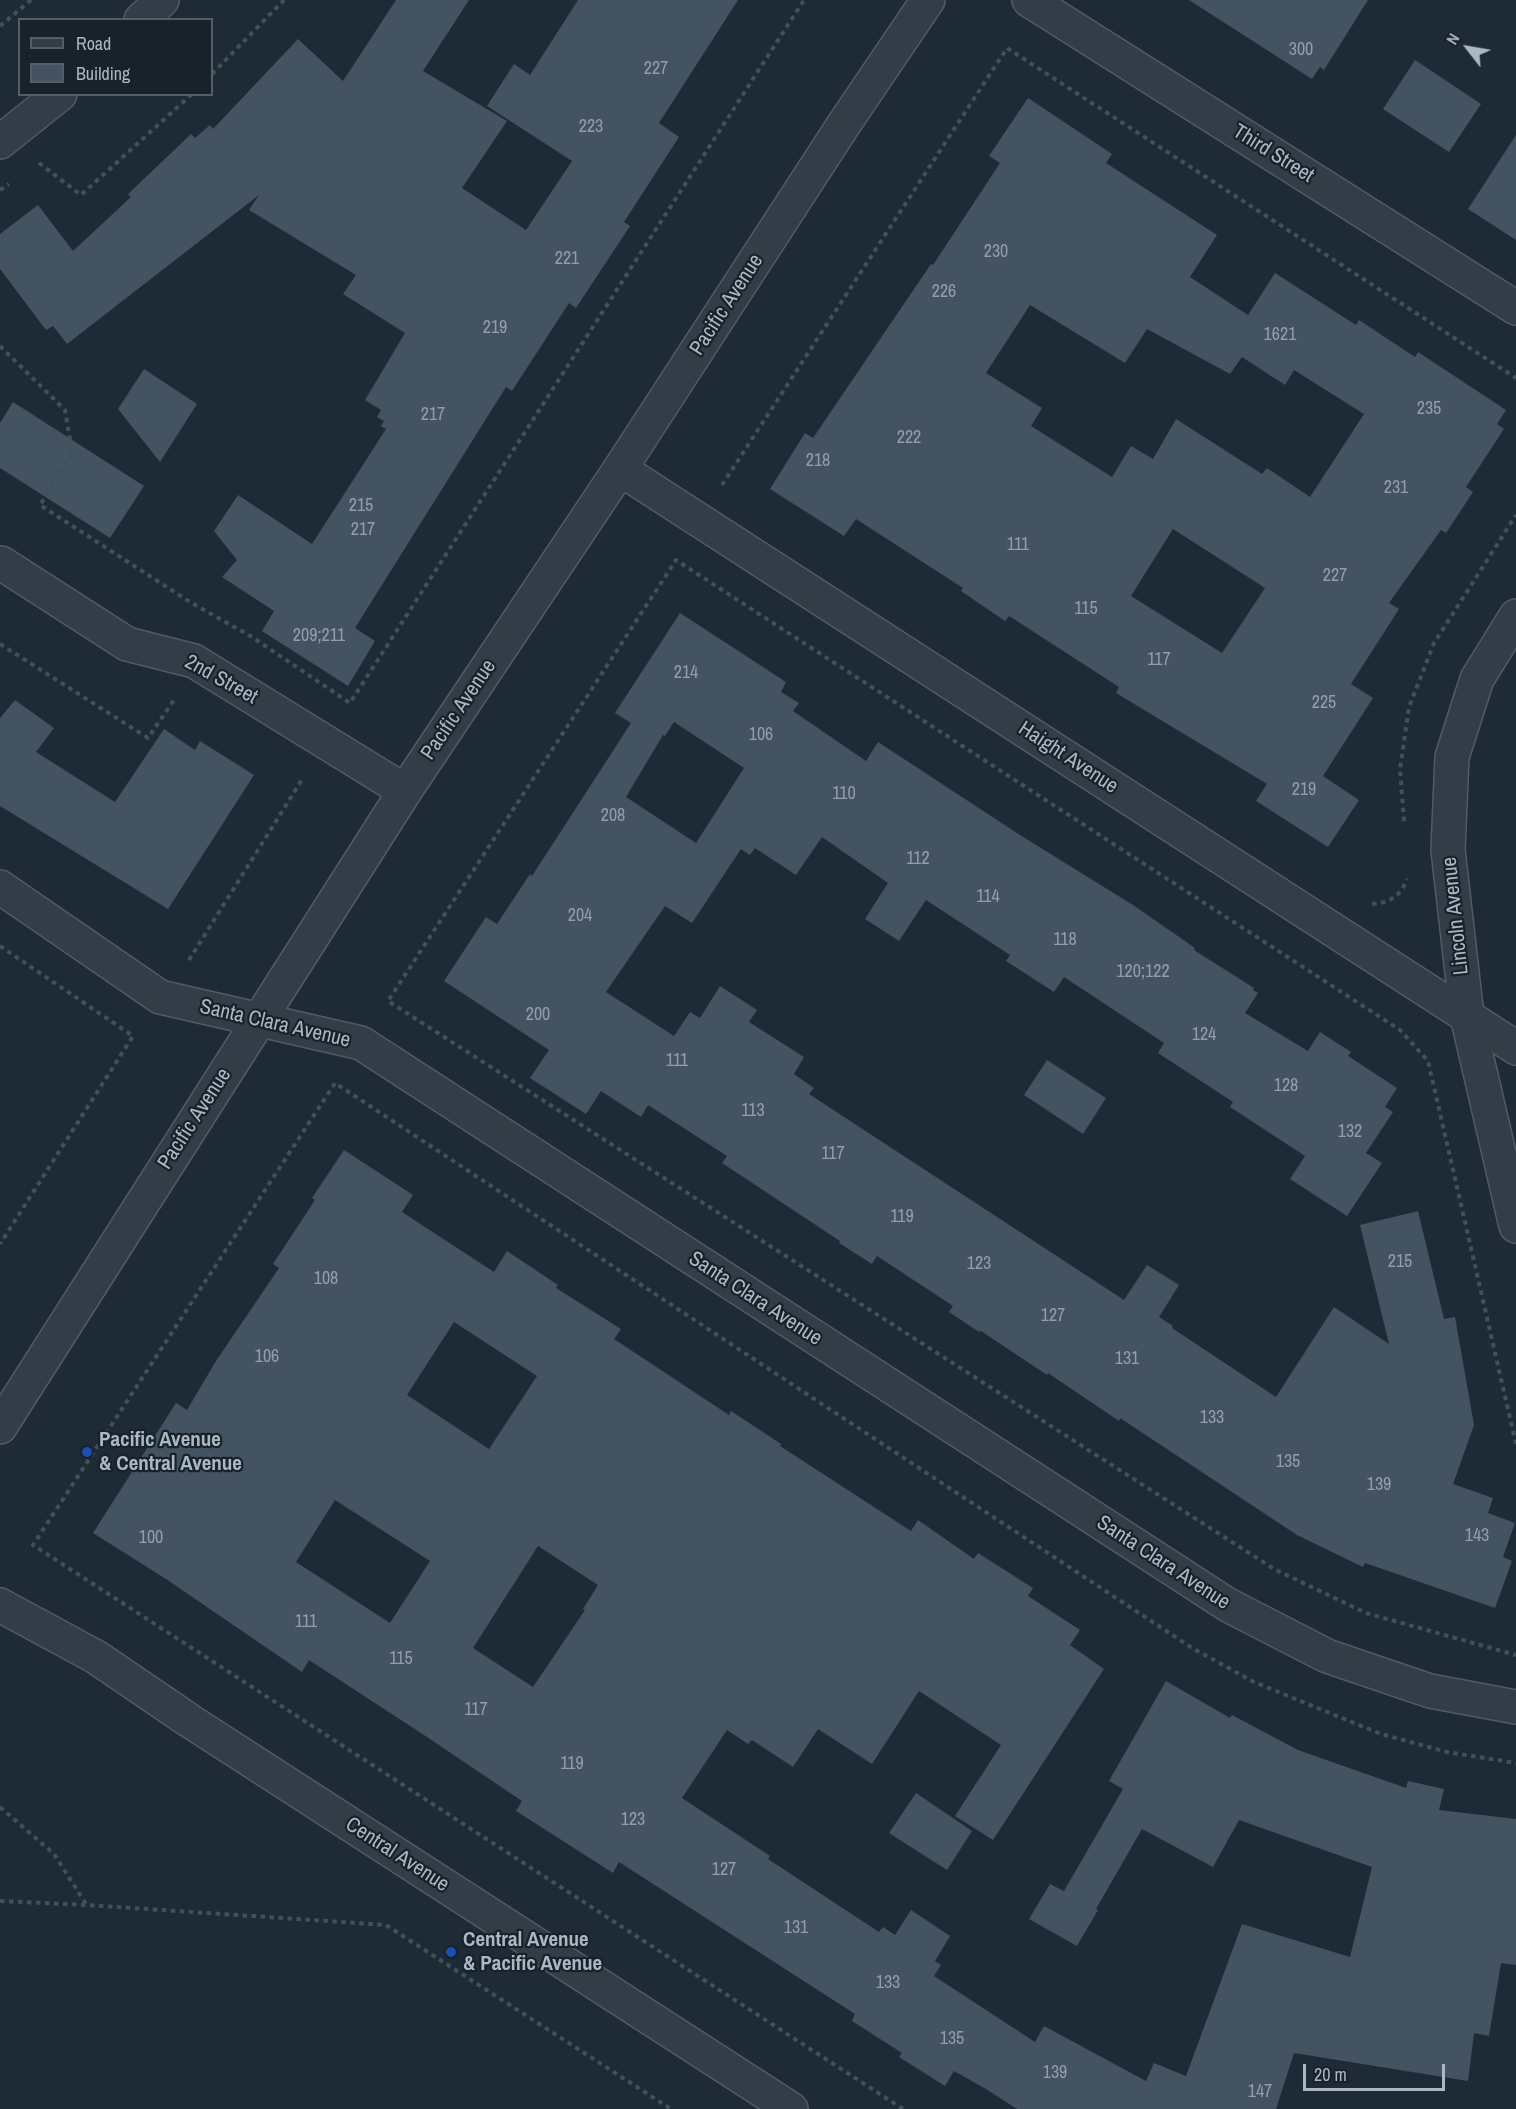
<!DOCTYPE html>
<html>
<head>
<meta charset="utf-8">
<style>
  body { margin:0 }
  #map { position:relative; width:1516px; height:2109px; overflow:hidden; background:#1e2b36; font-family:"Archivo Narrow",sans-serif }
  canvas { display:block }
  .legend { position:absolute; left:18px; top:18px; width:195px; height:78px; box-sizing:border-box; background:#17222b; border:2px solid #525e68; margin:0; padding:8px 10px; list-style:none; font-size:18px; color:#abb8c4 }
  .legend li { display:flex; align-items:center; gap:12px; height:30px }
  .legend b { width:30px; border:2px solid #525e68 }
  .north { position:absolute; left:1438px; top:18px; width:60px; height:60px; -webkit-text-stroke:4px #17222b; paint-order:stroke; rotate:301deg; font-size:16px; font-weight:700; line-height:24px; text-align:center; color:#abb8c4 }
  .north::after { content:''; display:block; margin:auto; width:21px; height:27px; background:#abb8c4; clip-path:polygon(50% 0,100% 100%,50% 72%,0 100%) }
  .scale { position:absolute; left:1303px; top:2064px; width:142px; height:27px; box-sizing:border-box; border:3px solid #abb8c4; border-top:0; padding-left:8px; font-size:18px; line-height:21px; white-space:nowrap; color:#abb8c4; -webkit-text-stroke:4px #17222b; paint-order:stroke }
</style>
</head>
<body>
<div id="map">
<canvas width="1516" height="2109"></canvas>
<ul class="legend">
<li><b style="height:8px;background:#323d47"></b>Road</li>
<li><b style="height:16px;background:#445361"></b>Building</li>
</ul>
<div class="north">N</div>
<div class="scale">20 m</div>
</div>
<script>
const c = document.querySelector('canvas').getContext('2d');
c.lineJoin = 'round';
function paint(path, color) { c.fillStyle = color; c.fill(path, 'evenodd'); }
function trace(path, color, width, dash) { c.strokeStyle = color; c.lineWidth = width; c.lineCap = dash ? 'butt' : 'round'; c.setLineDash(dash || []); c.stroke(path); }
function label(font, color, halo, rows, align = 'center') {
  c.font = font + ' "Archivo Narrow",sans-serif'; c.lineWidth = 4.5; c.setLineDash([]); c.textBaseline = 'middle'; c.strokeStyle = halo; c.fillStyle = color; for (const [text, x, y, turn = 0] of rows) {
    c.save(); c.translate(x, y); c.rotate((+turn || 0) * Math.PI / 180); c.textAlign = isNaN(turn) ? turn : align; if (halo) c.strokeText(text, 0, 0); c.fillText(text, 0, 0); c.restore();
  }
}
paint(new Path2D(`
  M396 0H469L423 71 507 121 462 188 526 230 572 161 487 106 514 64 530 75 578 0H738L659 123 679 137 624 222 630 226 576 308 569 303 512 391 506 387 355 628 375 641 348 686 262 631 274 611 222 577 237 560 214 531 238 495 312 544 386 429 381 426 384 421 377 417 381 410 365 400 405 333 343 294 356 275 249 210 259 195 67 344 53 326 46 330 0 269V234L38 205 73 251 131 197 128 194 191 134 195 138 210 125 213 129 298 39 343 81Z
  M1189 0H1368L1324 70 1320 67 1312 79Z
  M1415 60 1481 104 1449 152 1383 109Z
  M1028 98 1112 154 1106 163 1217 235 1190 277 1248 315 1275 273 1356 325 1359 320 1415 357 1418 352 1506 410 1497 424 1504 429 1466 487 1473 492 1446 533 1441 530 1389 603 1399 609 1351 684 1373 698 1323 776 1359 800 1328 847 1256 801 1267 784 1116 693 1119 687 1009 616 1005 621 961 591 963 588 856 519 844 536 770 489 805 433 813 438 931 264 933 265 1000 163 989 156ZM1030 305 1125 363 1147 329 1230 374 1242 357 1285 385 1294 370 1364 414 1310 497 1267 468 1262 474 1176 419 1153 459 1131 446 1112 477 1031 426 1042 408 986 373ZM1173 529 1265 588 1222 653 1131 596Z
  M1516 135V240L1468 209Z
  M144 369 197 404 160 462 118 409Z
  M13 402 144 486 110 538 0 468V423Z
  M680 613 786 682 781 692 799 703 793 711 866 761 878 742 1020 835 1133 905 1195 948 1194 950 1254 988 1253 990 1258 993 1245 1013 1308 1051 1320 1032 1351 1052 1348 1056 1397 1088 1385 1107 1393 1112 1366 1153 1382 1163 1347 1216 1290 1179 1305 1156 1230 1107 1233 1102 1158 1053 1164 1043 1064 977 1054 992 1006 961 1010 955 926 900 899 941 865 919 888 883 822 837 796 875 755 848 750 855 741 849 692 923 665 906 606 992 674 1036 690 1012 700 1018 720 986 757 1010 749 1022 804 1057 794 1074 814 1088 809 1094 1124 1300 1147 1265 1179 1285 1159 1317 1173 1326 1172 1328 1276 1397 1334 1307 1389 1344 1360 1225 1418 1211 1444 1319 1455 1317 1474 1425 1453 1484 1493 1498 1488 1513 1515 1523 1503 1557 1512 1561 1495 1608 1365 1563 1363 1567 1297 1535 1120 1418 1119 1421 1048 1373 1047 1375 981 1331 979 1332 949 1312 953 1306 877 1256 872 1264 839 1243 840 1241 722 1163 727 1156 648 1105 641 1117 601 1091 586 1114 530 1078 549 1050 444 981 486 917 497 924 530 874 532 876 631 723 615 713ZM674 722 744 768 696 843 626 797 663 735 665 736Z
  M15 700 54 728 36 752 115 802 164 729 195 750 200 741 254 775 168 909 0 806V718Z
  M1047 1060 1106 1098 1083 1134 1024 1095Z
  M344 1150 413 1195 402 1212 494 1272 507 1251 558 1285 556 1288 621 1329 614 1339 729 1415 731 1411 781 1444 780 1446 911 1531 918 1520 974 1559 978 1553 1033 1588 1028 1596 1080 1630 1070 1645 1104 1669 993 1840 955 1816 1001 1745 919 1691 872 1764 818 1729 793 1767 752 1740 748 1744 727 1730 682 1798 770 1856 768 1859 879 1932 883 1927 895 1935 911 1910 950 1936 935 1961 941 1965 934 1976 1035 2042 1044 2026 1146 2081 1154 2063 1186 2076 1242 1924 1350 1957 1372 1867 1239 1820 1213 1867 1142 1829 1096 1909 1098 1910 1077 1946 1029 1919 1050 1884 1064 1891 1123 1789 1109 1781 1166 1681 1230 1718 1232 1715 1298 1750 1406 1788 1408 1781 1444 1789 1439 1810 1516 1819V1965L1501 1963 1489 2036 1474 2033 1468 2081 1294 2053 1276 2109H1017L986 2089 954 2071 945 2086 899 2057 902 2053 852 2021 855 2014 619 1862 613 1873 516 1811 522 1801 424 1735 309 1660 302 1672 166 1579 93 1533 176 1403 187 1410 216 1361 279 1268 273 1264 315 1200 312 1198ZM454 1322 537 1376 489 1449 407 1395ZM335 1500 430 1561 390 1623 296 1562ZM538 1546 598 1585 583 1609 585 1610 533 1687 473 1648Z
  M916 1793 972 1831 947 1870 889 1833Z`), '#445361');
const minor = new Path2D(`
  M1029 0 1516 308
  M141 20 162 0
  M0 142 60 94
  M620 469 1516 1048
  M1 563 127 644 194 661 405 791
  M1516 616 1477 679 1452 757 1448 850 1467 1016 1516 1226
  M0 887 160 997 361 1043 1228 1605 1327 1656 1430 1691 1516 1707`);
const tertiary = new Path2D(`
  M0 1427 405 791 620 469 844 124 928 0
  M0 1605 96 1657 190 1721 791 2109`);
trace(minor, '#4f5b65', 36);
trace(tertiary, '#4f5b65', 36);
trace(new Path2D(`
  M0 26 31 0
  M212 74 284 0
  M39 163 81 195 192 94
  M0 190 9 184
  M0 346 65 410 72 452 40 505 190 602 252 637 350 703 804 0
  M722 485 1007 48 1516 378
  M0 644 148 738 174 700
  M1404 821 1400 769 1409 707 1434 643 1516 515
  M1372 904C1389 903 1401 896 1407 879
  M0 946 133 1036 0 1244
  M189 960 303 778
  M1516 1444 1428 1061 1400 1030 676 560 388 1001 1274 1569 1366 1613 1516 1655
  M0 1807 54 1854 86 1904
  M0 1901 87 1905 386 1925 671 2109
  M903 2109 33 1545 335 1083 1192 1648 1254 1682 1381 1734 1447 1752 1516 1763`), '#3e5454', 4, [4.5, 4.5]);
trace(minor, '#323d47', 33);
trace(tertiary, '#323d47', 33);
for (const [x, y, r, color] of [
  [87,1452,6,"#1a4fb4"],
  [451,1952,6,"#1a4fb4"]
]) { const dot = new Path2D(); dot.arc(x, y, r, 0, 2 * Math.PI); c.fillStyle = color; c.fill(dot); trace(dot, '#17222b', 2); }
label('18px', '#919fab', null, [
  ["300",1301,50],
  ["227",656,69],
  ["223",591,127],
  ["230",996,252],
  ["221",567,259],
  ["226",944,292],
  ["219",495,328],
  ["1621",1280,335],
  ["235",1429,409],
  ["217",433,415],
  ["222",909,438],
  ["218",818,461],
  ["231",1396,488],
  ["215",361,506],
  ["217",363,530],
  ["111",1018,545],
  ["227",1335,576],
  ["115",1086,609],
  ["209;211",319,636],
  ["117",1159,660],
  ["214",686,673],
  ["225",1324,703],
  ["106",761,735],
  ["219",1304,790],
  ["110",844,794],
  ["208",613,816],
  ["112",918,859],
  ["114",988,897],
  ["204",580,916],
  ["118",1065,940],
  ["120;122",1143,972],
  ["200",538,1015],
  ["124",1204,1035],
  ["111",677,1061],
  ["128",1286,1086],
  ["113",753,1111],
  ["132",1350,1132],
  ["117",833,1154],
  ["119",902,1217],
  ["215",1400,1262],
  ["123",979,1264],
  ["108",326,1279],
  ["127",1053,1316],
  ["106",267,1357],
  ["131",1127,1359],
  ["133",1212,1418],
  ["135",1288,1462],
  ["139",1379,1485],
  ["143",1477,1536],
  ["100",151,1538],
  ["111",306,1622],
  ["115",401,1659],
  ["117",476,1710],
  ["119",572,1764],
  ["123",633,1820],
  ["127",724,1870],
  ["131",796,1928],
  ["133",888,1983],
  ["135",952,2039],
  ["139",1055,2073],
  ["147",1260,2092]
]);
label('21px', '#abb8c4', '#17222b', [
  ["Third Street",1273,154,32],
  ["Pacific Avenue",727,305,-57],
  ["2nd Street",221,680,29],
  ["Pacific Avenue",459,710,-56],
  ["Haight Avenue",1068,758,33],
  ["Lincoln Avenue",1456,916,-96],
  ["Santa Clara Avenue",275,1024,13],
  ["Pacific Avenue",195,1119,-57],
  ["Santa Clara Avenue",755,1299,33],
  ["Santa Clara Avenue",1163,1563,33],
  ["Central Avenue",397,1855,33]
]);
label('bold 21px', '#abb8c4', '#17222b', [
  ["Pacific Avenue",99,1440],
  ["& Central Avenue",99,1464],
  ["Central Avenue",463,1940],
  ["& Pacific Avenue",463,1964]
], 'left');
</script>
</body>
</html>
